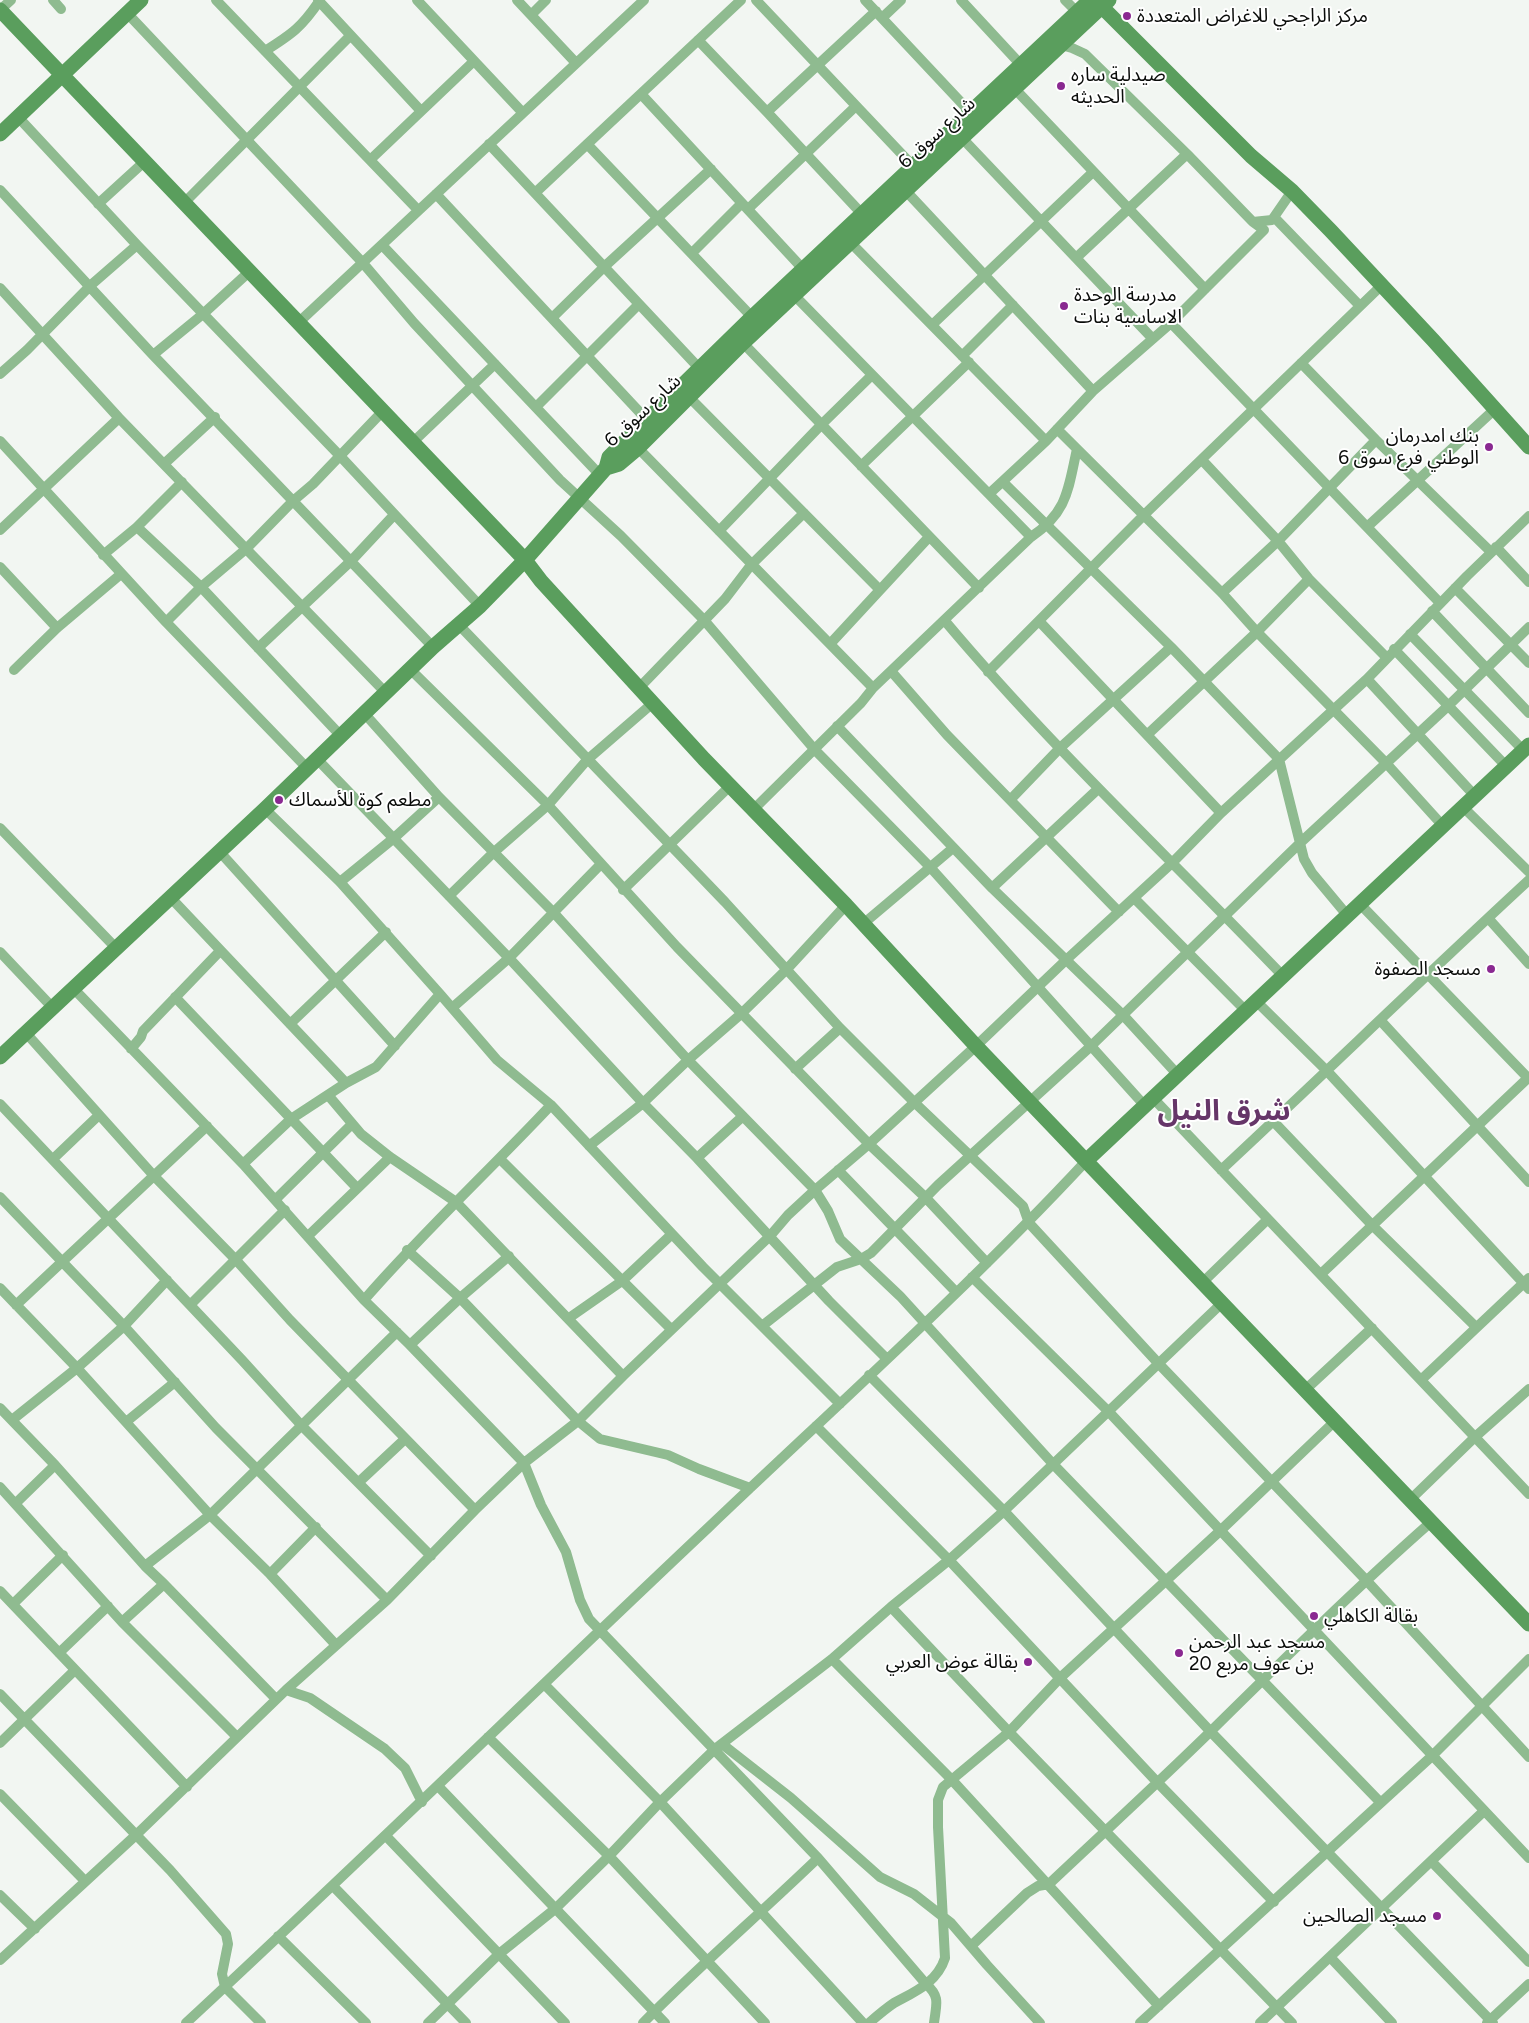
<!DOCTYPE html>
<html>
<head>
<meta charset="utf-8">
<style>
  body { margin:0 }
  canvas { display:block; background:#f2f6f2 }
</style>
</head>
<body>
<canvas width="1529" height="2023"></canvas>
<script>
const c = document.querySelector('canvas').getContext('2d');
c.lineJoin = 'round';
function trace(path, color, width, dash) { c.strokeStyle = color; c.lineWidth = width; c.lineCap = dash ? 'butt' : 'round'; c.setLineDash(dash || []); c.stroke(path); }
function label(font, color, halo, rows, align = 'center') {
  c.font = font + ' Figtree,"Noto Sans Arabic",sans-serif'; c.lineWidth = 4; c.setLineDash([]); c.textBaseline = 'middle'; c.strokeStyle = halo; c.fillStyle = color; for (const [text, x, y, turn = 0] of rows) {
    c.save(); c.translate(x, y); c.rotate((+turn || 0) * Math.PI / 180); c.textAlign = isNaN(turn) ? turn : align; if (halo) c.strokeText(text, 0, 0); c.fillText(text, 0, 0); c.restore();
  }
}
trace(new Path2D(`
  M53 0 61 9
  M216 0 418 210
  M318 0 421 111
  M417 0 523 113
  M517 0 576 63
  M756 0 913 166
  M865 0 971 113
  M961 0 1022 66
  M1065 0 1077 12
  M0 10 11 0
  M127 13 362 262 414 323 560 480 621 536 704 620 815 750 930 867 1145 1106
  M531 15 546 0
  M882 18 901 0
  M698 40 767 112 862 214
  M1061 45 1072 48 1085 54 1187 154
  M265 51C292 34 302 27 320 0
  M1015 89 1205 289
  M641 94 803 269
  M767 112 876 11
  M18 117 137 245 341 457 480 606
  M962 138 1152 338
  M489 144 699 368
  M587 144 752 317
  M370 160 474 61
  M0 190 153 355 433 647
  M905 190 1093 391
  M535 193 741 0
  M436 194 646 419
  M184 203 350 36
  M98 204 144 162
  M748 209 856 106
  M1274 217 1360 306
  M850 242 1046 441
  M382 245 600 475
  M692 253 742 203
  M1076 258 1187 154 1253 222
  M0 288 119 418 386 693
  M794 295 1031 537
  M552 318 604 267 711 169
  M298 323 644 0
  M1171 323 1440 603
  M932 325 1093 172
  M743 343 979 588
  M153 355 203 314 249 272
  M962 356 1013 305
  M1301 363 1376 440 1491 552
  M0 374 27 350 91 285 137 245
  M689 397 880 590
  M536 407 639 304
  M1057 429 1222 593 1257 632 1386 763 1443 826
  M0 441 166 622 307 768
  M412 443 495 364
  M638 448 873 688
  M1202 460 1278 541 1309 579 1387 658
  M164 464 215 417
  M861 466 969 362
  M1003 482 1171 647 1279 759 1304 859 1312 873 1347 915
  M989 494 1046 441 1093 391 1171 323 1264 230 1253 222 1272 220 1292 191
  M137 527 201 587 341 736
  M1367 527 1495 409
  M0 530 119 418
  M719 531 821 425 872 375
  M1496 547 1529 582
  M103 555 137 527 182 482
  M0 567 57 628
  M1455 588 1529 663
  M1222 593 1278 541 1376 440
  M1432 611 1529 713
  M945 621C1050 746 1170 858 1283 976
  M1039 621 1221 813
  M166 622 201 587 246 549 293 501 313 484 382 412
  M459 625 725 902 840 1028 914 1102 1023 1206 1029 1223 1159 1364 1366 1580 1529 1757
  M1410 634 1523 750
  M830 644 929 537
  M258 648 352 560 394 515
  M1394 649 1506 766
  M410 669 548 805 677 947 869 1144 926 1198 987 1263
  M14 670 57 628 121 574
  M891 671 947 735 1119 912
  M988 672 1144 515 1382 285
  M1367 679 1475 796
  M639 688 725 599 751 565 804 513
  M364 713 439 797 554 913 688 1060 815 1190 828 1211 840 1239 900 1296 1053 1464 1380 1802
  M837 726 992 888 1123 1015 1178 1075
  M1148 734 1257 632 1309 579
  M317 759 509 958 643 1103 697 1158 829 1301 886 1358
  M1010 800 1060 748 1171 647
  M1463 807 1529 872
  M265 809 340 882 440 994 497 1060 551 1105 703 1267 840 1404
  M754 809 861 703 873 688 1031 537C1068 512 1068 489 1077 449
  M0 828 116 948
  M219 851 395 1046
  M340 882 394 838 439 797
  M992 888 1098 789
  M623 890 731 785
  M449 896 493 853 548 805 587 760 654 702
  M171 898 346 1083
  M1134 898 1246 1011
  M1360 904 1529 1079
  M1488 918 1529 964
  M863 924 953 848
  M0 952 52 1007
  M73 988 243 1164 364 1300 410 1345 524 1463 541 1505 566 1552 580 1600 589 1619 818 1858 926 1984C941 1997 936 2005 934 2023
  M175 997 357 1188
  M1256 1001 1327 1071 1529 1289
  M452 1008 509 958 600 865
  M1380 1020 1529 1182
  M290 1024 386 932
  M26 1033 154 1176 236 1260 290 1320 475 1510
  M131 1049 141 1037 143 1031 220 951
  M795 1069 840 1028
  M328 1095 361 1134 390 1157 456 1202 623 1376
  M1153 1098 1529 1494
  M0 1104 242 1360 302 1426 431 1556
  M1273 1121 1372 1225 1476 1327
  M589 1146 643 1103 688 1060 741 1014 787 969 846 905
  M697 1158 742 1117
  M53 1159 99 1115
  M500 1159 671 1329
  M243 1164 291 1119 346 1083 376 1067 440 994
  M838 1170 956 1292
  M1221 1170C1324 1074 1425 976 1529 880
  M0 1197 124 1326 216 1428 387 1600
  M276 1199 352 1124
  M308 1236 390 1157
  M407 1250 460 1298 578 1421 600 1439 668 1455 699 1469 750 1488
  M1321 1274 1529 1077
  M972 1277 1108 1411 1529 1858
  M1202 1283 1267 1220
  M0 1288 77 1368 210 1515 270 1574 336 1645
  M364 1300C423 1232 489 1171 551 1105
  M16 1305 207 1126
  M190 1305 285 1210
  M569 1318 622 1281 672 1234
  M762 1326 837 1267 861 1259 871 1253 938 1185 1090 1047 1300 843 1448 706 1529 627
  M410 1345 460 1298 509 1256
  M869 1375 1004 1511 1210 1731 1493 2023
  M1421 1380 1529 1278
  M1304 1391 1372 1328
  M0 1408 55 1465 145 1566 164 1584 276 1699
  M12 1420 77 1368 124 1326 167 1280
  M126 1422 175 1382
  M816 1426 949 1560 1157 1782 1274 1902
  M359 1482 405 1439
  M0 1487 122 1622 237 1737
  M1410 1500 1475 1437 1529 1389
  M16 1503 55 1465
  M145 1566 210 1515 397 1332
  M270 1574 316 1527
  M0 1591 187 1787
  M13 1604 63 1555
  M891 1607 1009 1732 1292 2023
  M122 1622 164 1584
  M59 1653 108 1606
  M832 1659 952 1780 1159 2006
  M544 1684 660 1802 863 2023
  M286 1690 310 1698 385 1749 405 1768 422 1802
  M0 1694 170 1870 226 1934 228 1944 222 1974 225 1987 261 2023
  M488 1737 609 1856 765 2023
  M0 1743 75 1670
  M722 1744 791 1798 880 1877 914 1894 951 1923 987 1965 1040 2023
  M438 1786 665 2023
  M0 1794 85 1881
  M386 1836 565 2023
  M1431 1861 1529 1962
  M333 1886 466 2023
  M0 1895 35 1929
  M278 1936 366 2023
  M971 1946 1027 1893 1038 1886 1049 1884C1103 1833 1158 1783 1211 1731 1283 1660 1355 1589 1431 1522
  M1330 1957 1392 2023
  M0 1960 136 1835 286 1690 387 1600 475 1510 524 1463 578 1421 623 1376 770 1236 788 1215 815 1190 869 1144 976 1046 1066 960 1173 862 1221 813 1367 679 1467 576 1529 516
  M186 2023C362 1860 534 1692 709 1527 836 1406 967 1289 1087 1160
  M428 2023 499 1954 555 1909 609 1856 660 1802 715 1749 832 1659 891 1607 949 1560 1004 1511 1222 1303
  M643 2023C699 1966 760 1914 818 1858
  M869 2023C877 2016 885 2009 894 2003 914 1992 937 1983 945 1958L938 1827V1800L943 1787 1009 1732 1060 1678 1220 1531 1334 1422
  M1140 2023 1432 1756 1529 1659
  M1260 2023 1484 1811
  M1487 2023 1529 1984`), '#8fbb90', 10);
trace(new Path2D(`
  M1095 0 1251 156 1292 191 1331 231 1433 340 1529 447
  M0 10 525 560 541 581 704 759 846 905 976 1046 1529 1624
  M0 134 141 0
  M606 468 619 464 638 448 743 343 1109 0
  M0 1057 265 809 433 647 480 606 525 560 606 468 609 457 615 451 752 317 1090 0
  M1087 1160 1529 745`), '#5a9e5d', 15);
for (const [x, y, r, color] of [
  [1127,16,5,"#8a2991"],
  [1061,86,5,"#8a2991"],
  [1064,306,5,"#8a2991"],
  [1489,447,5,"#8a2991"],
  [279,800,5,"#8a2991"],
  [1491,969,5,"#8a2991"],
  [1314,1616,5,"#8a2991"],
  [1179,1653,5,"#8a2991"],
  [1028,1662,5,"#8a2991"],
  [1437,1916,5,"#8a2991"]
]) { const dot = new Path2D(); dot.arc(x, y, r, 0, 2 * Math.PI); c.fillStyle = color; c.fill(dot); trace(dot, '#fff', 2); }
label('19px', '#0a0c0a', '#fff', [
  ["مركز الراجحي للاغراض المتعددة",1137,16],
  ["صيدلية ساره",1071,75],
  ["الحديثه",1071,97],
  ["مدرسة الوحدة",1074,295],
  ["الاساسية بنات",1074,317],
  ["بنك امدرمان",1479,436,"right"],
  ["الوطني فرع سوق 6",1479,458,"right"],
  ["مطعم كوة للأسماك",289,800],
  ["مسجد الصفوة",1481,969,"right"],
  ["بقالة الكاهلي",1324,1616],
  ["مسجد عبد الرحمن",1189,1642],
  ["بن عوف مربع 20",1189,1664],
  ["بقالة عوض العربي",1018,1662,"right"],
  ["مسجد الصالحين",1427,1916,"right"]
], 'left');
label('19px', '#0a0c0a', '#fff', [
  ["شارع سوق 6",937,133,-42],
  ["شارع سوق 6",643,411,-43]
]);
label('bold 29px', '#663669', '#fff', [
  ["شرق النيل",1224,1112]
]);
</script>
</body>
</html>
